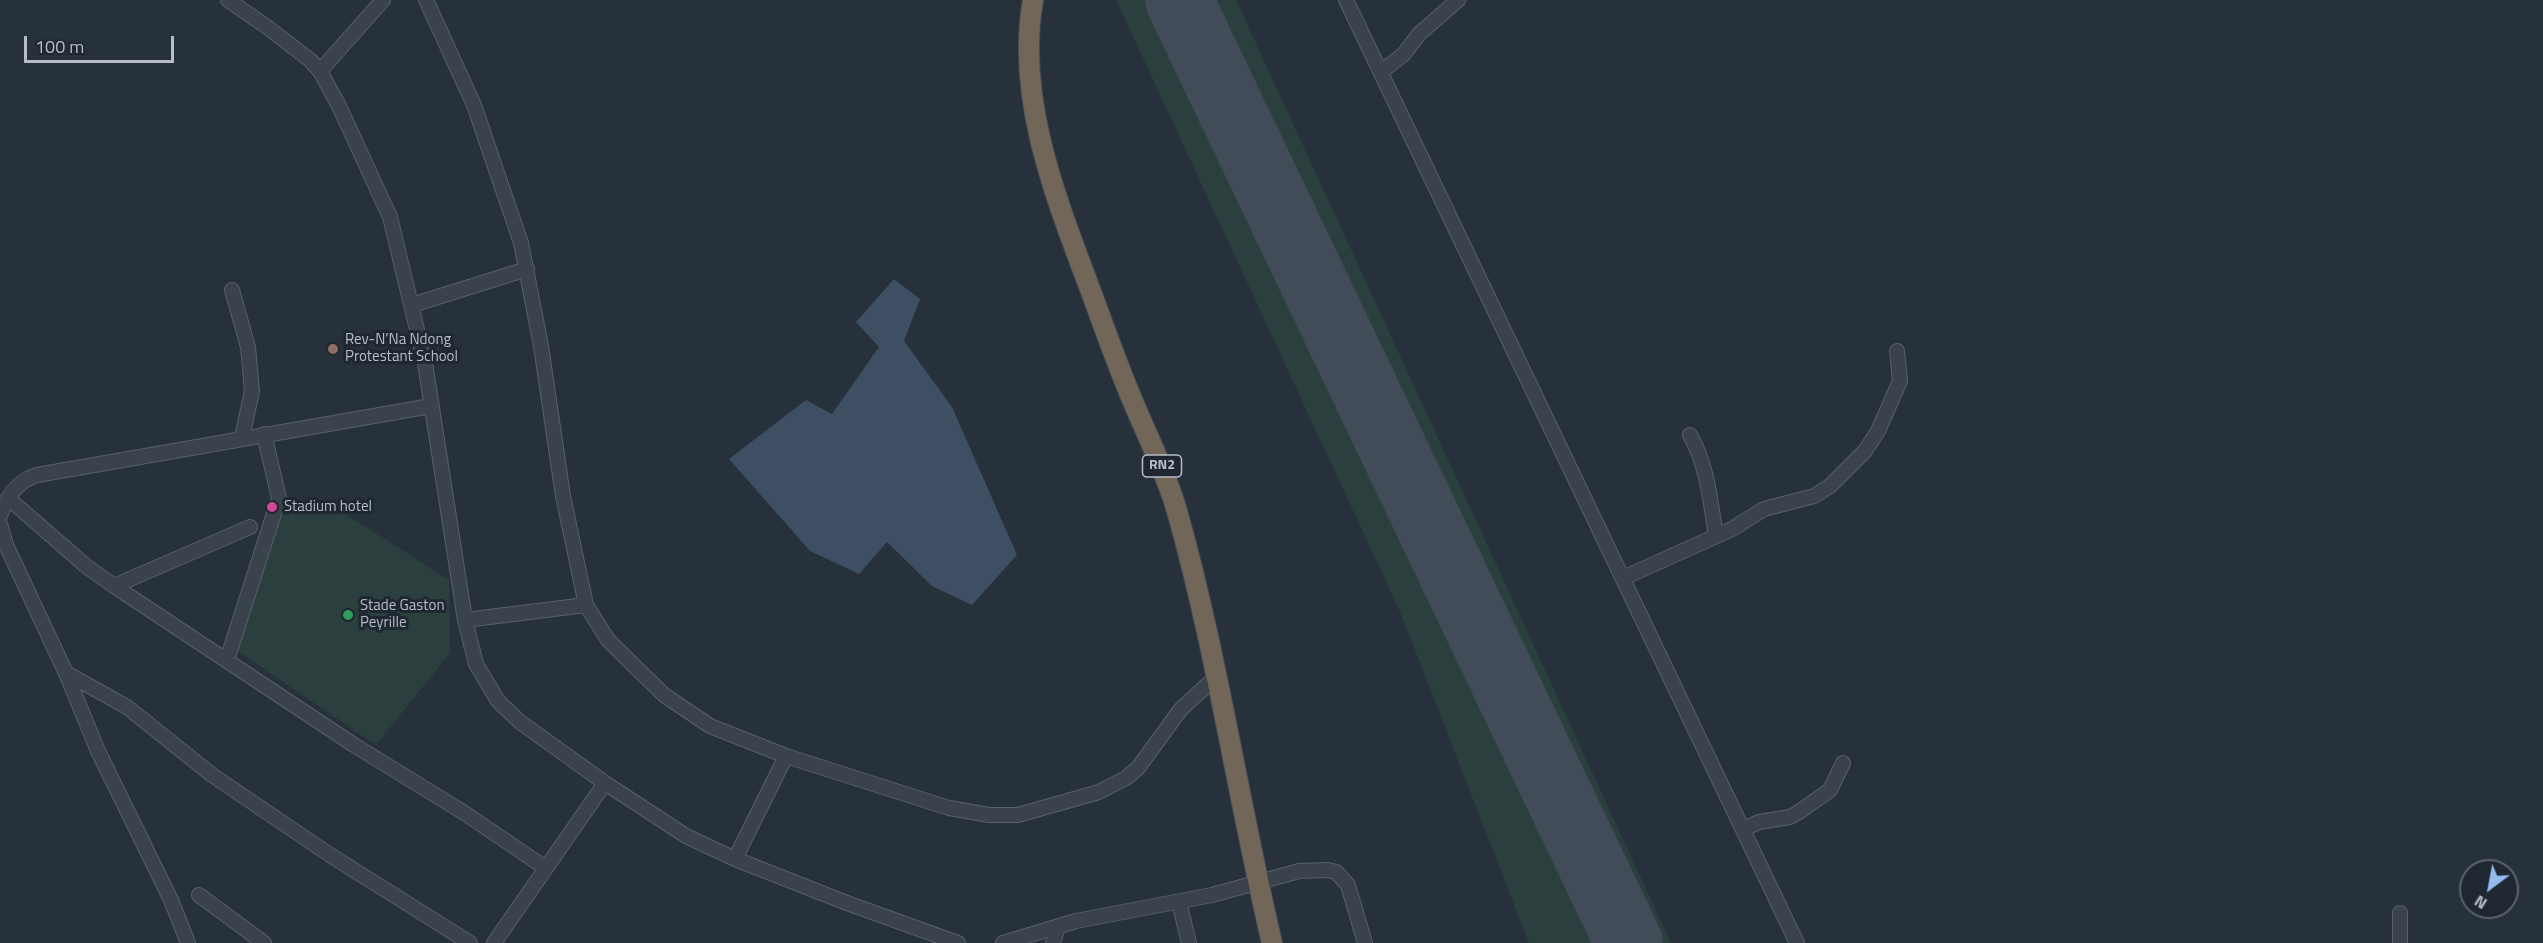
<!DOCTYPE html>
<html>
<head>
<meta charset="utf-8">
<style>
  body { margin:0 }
  #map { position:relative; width:2543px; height:943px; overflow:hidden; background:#27313c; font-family:"Titillium Web",sans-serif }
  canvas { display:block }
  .north { position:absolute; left:2459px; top:859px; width:60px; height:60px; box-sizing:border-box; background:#1f2731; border:2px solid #5b636d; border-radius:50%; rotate:212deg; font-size:16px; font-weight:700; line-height:24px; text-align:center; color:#b6bdc7 }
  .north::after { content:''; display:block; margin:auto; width:21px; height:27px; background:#94bbee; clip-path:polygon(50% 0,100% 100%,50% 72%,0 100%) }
  .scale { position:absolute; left:24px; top:36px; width:150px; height:27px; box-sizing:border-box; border:3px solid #b6bdc7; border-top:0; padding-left:8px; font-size:18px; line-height:21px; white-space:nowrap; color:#b6bdc7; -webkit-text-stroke:4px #1f2731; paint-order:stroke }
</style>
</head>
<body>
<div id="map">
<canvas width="2543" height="943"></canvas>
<div class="north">N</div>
<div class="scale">100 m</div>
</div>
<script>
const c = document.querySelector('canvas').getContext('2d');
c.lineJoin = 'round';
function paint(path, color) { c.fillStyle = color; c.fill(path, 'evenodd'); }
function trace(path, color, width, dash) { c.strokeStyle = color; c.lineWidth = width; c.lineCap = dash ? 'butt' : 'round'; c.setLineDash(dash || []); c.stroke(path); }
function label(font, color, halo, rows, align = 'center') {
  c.font = font + ' "Titillium Web",sans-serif'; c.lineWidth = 6; c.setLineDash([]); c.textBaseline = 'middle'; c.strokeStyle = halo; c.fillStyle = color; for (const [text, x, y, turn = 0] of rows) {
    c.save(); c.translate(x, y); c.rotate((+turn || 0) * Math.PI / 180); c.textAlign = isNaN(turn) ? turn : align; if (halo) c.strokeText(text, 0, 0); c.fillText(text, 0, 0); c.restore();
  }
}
paint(new Path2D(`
  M1116 0H1236L1671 943H1529L1401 614Z
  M327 502 449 580 450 653 376 745 236 650 281 516Z`), '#2b3f3f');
paint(new Path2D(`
  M894 279 920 299 904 341 952 407 1017 555 972 605 932 586 887 542 859 574 810 551 729 459 806 400 832 414 879 347 856 322Z`), '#3e4f63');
trace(new Path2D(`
  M1179 0 1629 943`), '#424c58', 68);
const minor = new Path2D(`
  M228 0 267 27 310 60 320 71 339 106 390 217 425 363 465 620 476 664 498 701 520 722 605 783 686 836 735 859 847 903 958 943
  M426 0 474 105 521 243 541 346 563 496 586 605 608 640 664 695 710 726 786 756 949 808 989 815H1018L1099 792 1126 778 1138 768 1181 709 1216 677
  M1346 0 1797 943
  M320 71 383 0
  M1382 71 1404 54 1419 34 1458 0
  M232 290 248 347 252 391 242 438
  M412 305 527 269
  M1690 435C1708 467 1710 500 1716 536
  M8 498 86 566 114 586 354 745 466 814 544 867
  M0 516C6 497 18 481 37 475L431 406
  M0 524 6 545 66 673 98 751 171 900 188 943
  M1623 578 1732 529 1764 509 1814 496 1830 486 1865 451 1878 431 1900 381 1897 351
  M114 586 250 527
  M465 620 586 605
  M227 660 279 498 264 434
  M66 673 127 707 212 775 330 855 470 943
  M1744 829 1759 822 1790 817 1799 812 1830 790 1843 763
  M735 859 786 756
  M199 895 264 943
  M1179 902 1189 943
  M2400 913V943
  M494 943 605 783
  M1003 943 1076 921 1212 895 1299 871 1328 870 1336 872 1348 885 1365 943
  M1053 943 1058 927`);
const highway = new Path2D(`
  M1033 0C1016 96 1054 193 1087 281 1101 318 1114 356 1129 392 1145 432 1165 469 1177 511 1217 653 1238 799 1272 943`);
trace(minor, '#58606a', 16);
trace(highway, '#454d57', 22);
trace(minor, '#3a424c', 14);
trace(highway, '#716658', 20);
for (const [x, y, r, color] of [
  [333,349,6,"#8d6e63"],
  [272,507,6,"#d1479c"],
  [348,615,6,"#2e9e5b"]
]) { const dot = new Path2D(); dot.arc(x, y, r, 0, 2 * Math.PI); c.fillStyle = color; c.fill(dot); trace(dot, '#1f2731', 2); }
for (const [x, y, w] of [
  [1162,466,39]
]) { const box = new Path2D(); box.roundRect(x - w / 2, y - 11, w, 22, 4.5); c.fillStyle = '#1f2731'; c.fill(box); trace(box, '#b6bdc7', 1.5); }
label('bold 14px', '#b6bdc7', null, [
  ["RN2",1162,466]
]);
label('15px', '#b6bdc7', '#1f2731', [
  ["Rev-N’Na Ndong",345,340],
  ["Protestant School",345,357],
  ["Stadium hotel",284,507],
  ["Stade Gaston",360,606],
  ["Peyrille",360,623]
], 'left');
</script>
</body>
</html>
